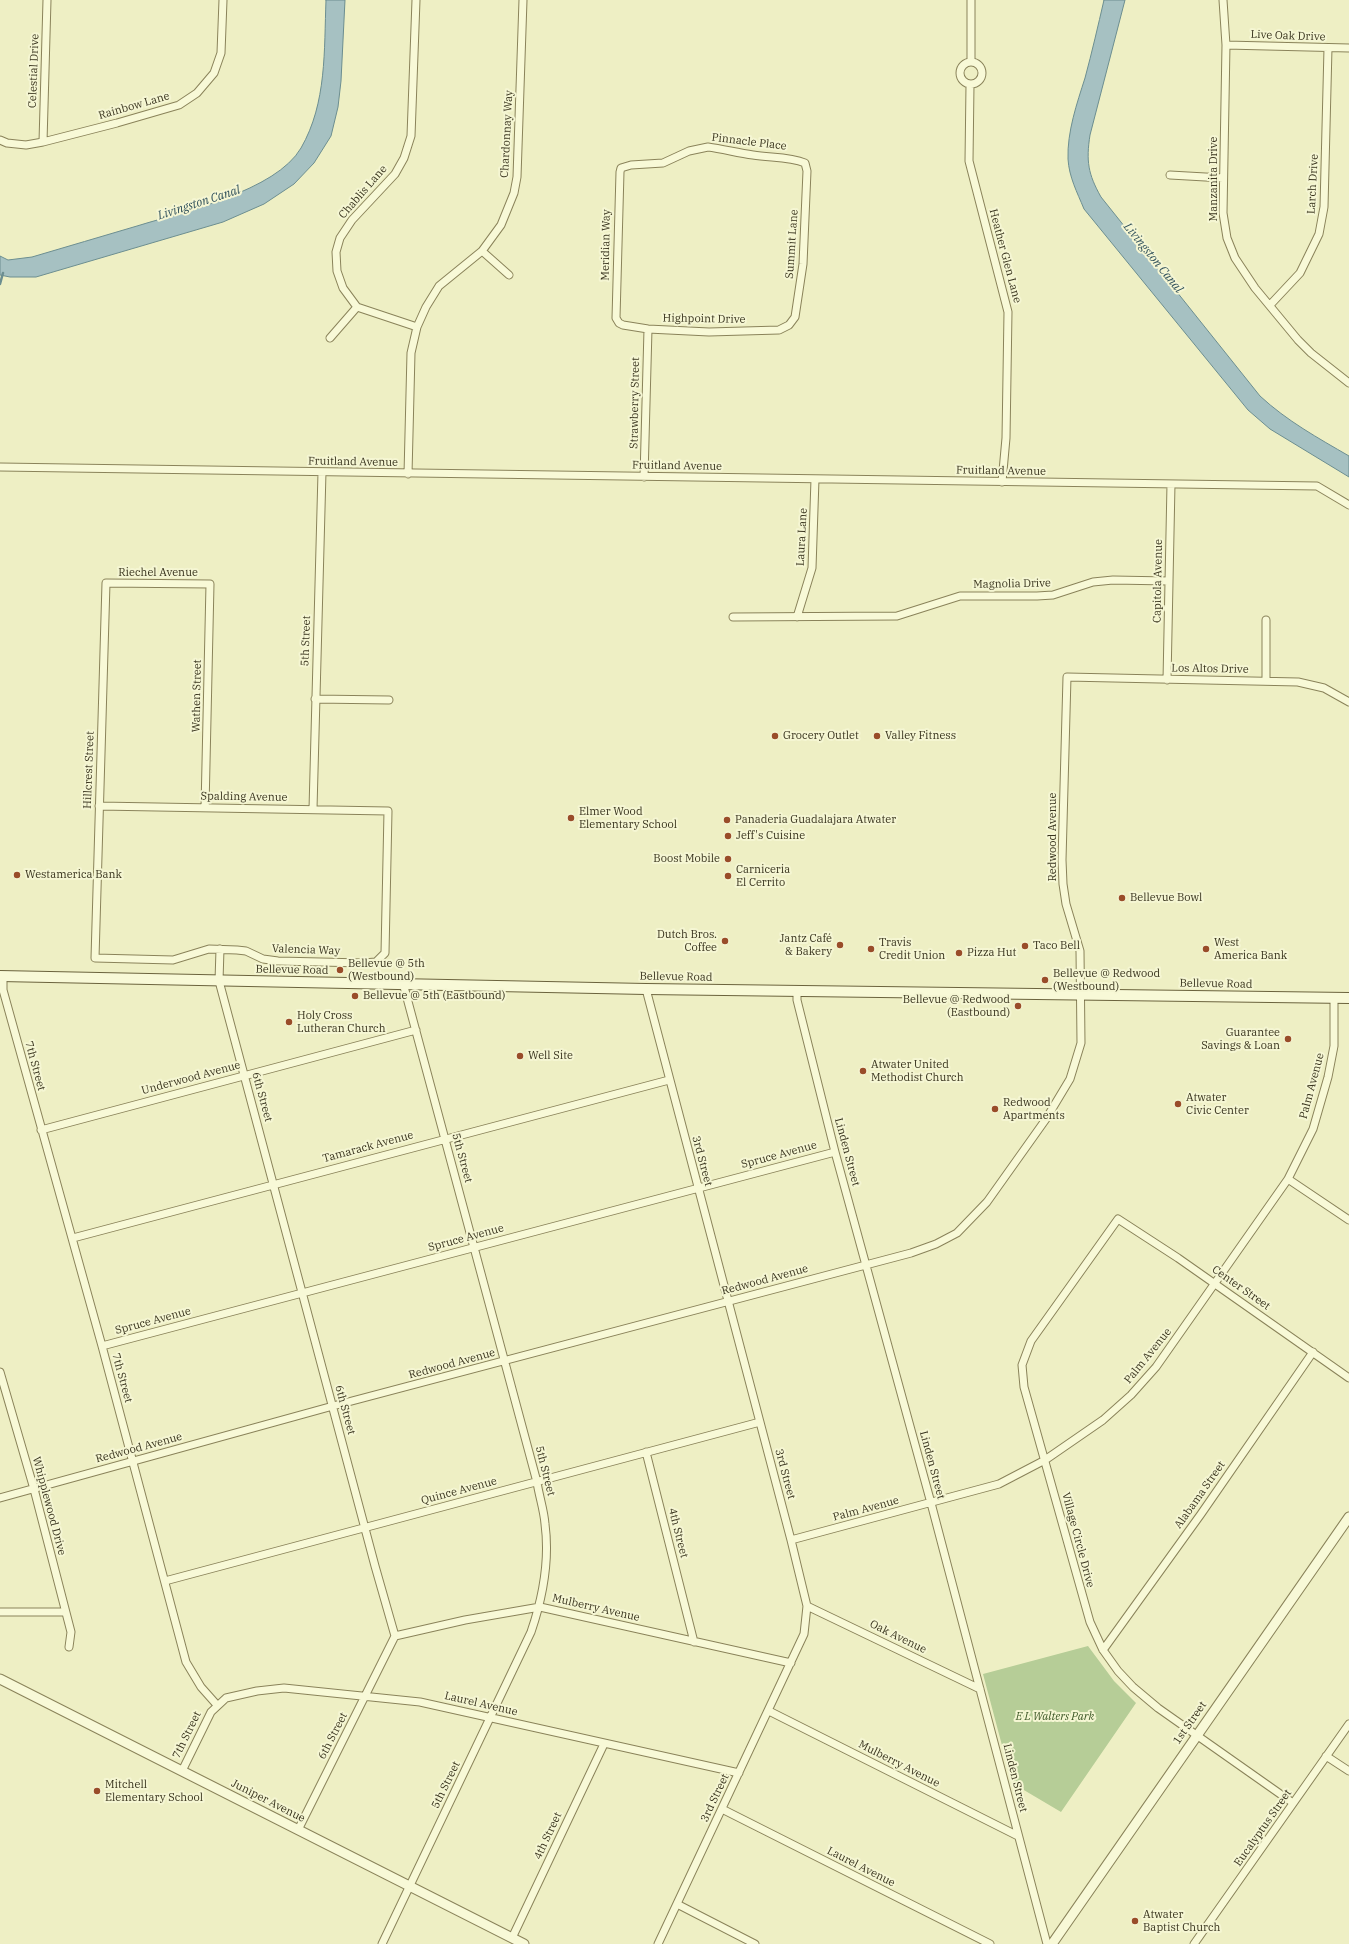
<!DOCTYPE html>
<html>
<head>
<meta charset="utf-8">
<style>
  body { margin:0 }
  canvas { display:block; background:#eeefc4 }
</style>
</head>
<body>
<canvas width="1349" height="1944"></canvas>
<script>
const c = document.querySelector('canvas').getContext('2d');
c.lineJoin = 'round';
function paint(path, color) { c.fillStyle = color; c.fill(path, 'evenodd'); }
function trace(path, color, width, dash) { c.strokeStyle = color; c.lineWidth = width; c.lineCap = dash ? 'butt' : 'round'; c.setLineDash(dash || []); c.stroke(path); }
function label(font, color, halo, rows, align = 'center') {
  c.font = font + ' "IBM Plex Serif",serif'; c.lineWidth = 4; c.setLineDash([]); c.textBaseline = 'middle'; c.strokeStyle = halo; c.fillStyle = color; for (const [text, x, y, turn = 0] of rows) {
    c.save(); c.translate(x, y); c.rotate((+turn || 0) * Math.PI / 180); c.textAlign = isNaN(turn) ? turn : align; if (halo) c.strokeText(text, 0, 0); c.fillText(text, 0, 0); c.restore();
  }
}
paint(new Path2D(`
  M1088 1646 1114 1681 1136 1703 1061 1812 1012 1783 983 1674Z`), '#b6cd97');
const water = new Path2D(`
  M326 0H345L341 81 338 107 331 136 314 163 294 184 264 204 223 222 36 277H10L0 275V256L8 260 32 257C67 247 102 236 137 226 182 212 276 191 301 148 327 103 324 50 326 0Z
  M1104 0H1125L1090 135C1086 161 1088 174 1101 197L1260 396C1287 421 1318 438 1349 456V477L1270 429 1248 410 1084 209C1077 192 1069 177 1068 159 1067 132 1077 103 1085 78 1092 52 1098 26 1104 0Z`);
paint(water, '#a6c1c2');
trace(water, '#6c8e90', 1);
trace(new Path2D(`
  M0 284 3 273`), '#6c8e90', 2.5);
const minor = new Path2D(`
  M416 0 411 136 404 158 395 174 352 220 340 238 336 252 337 271 343 288 357 307 417 327
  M1223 0 1226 45 1223 213 1227 238 1235 258 1255 288 1298 340 1311 353 1349 383
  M1226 45 1349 48
  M960 73a11 11 0 1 1 22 0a11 11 0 1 1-22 0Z
  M971 62V0
  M970 85 969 161 1008 312 1006 438 1002 482
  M0 140 7 143 26 145 43 142 117 123 179 105 197 93 214 73 221 53 223 0
  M43 142 47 0
  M708 147C723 149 738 153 753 155 770 158 789 156 805 163L807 171 803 264 795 317 789 325 779 330 709 332 648 329 623 325 619 323 616 318 620 172 621 168 631 165 663 163 689 151Z
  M1170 175 1223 178
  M482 251 509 275
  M1270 305 1300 273 1319 234 1324 207 1328 48
  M330 338 357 307
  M0 467 1317 486 1349 505
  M408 474 411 353 417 327 426 307 439 286 482 251 501 225 514 193 517 177 523 0
  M644 477 648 329
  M733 617 897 616 960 596H1037L1053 595 1093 582 1113 580 1169 581
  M797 617 812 568 815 479
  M1266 620V681
  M1167 680 1171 484
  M315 699 389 700
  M99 806 388 811 385 953 376 962 363 963 278 961 263 959 246 951 237 950 209 949 173 960 95 958 106 583 210 584 205 808
  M313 809 322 472
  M220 949 219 981 375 1566 395 1636 298 1830
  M3 977V990L102 1346 186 1662 201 1687 217 1705
  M646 989 791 1540 807 1606 804 1634 658 1944
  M797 991V1000L835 1152 931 1503 1047 1944
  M41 1130 416 1030
  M1288 1179 1349 1220
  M73 1238 669 1080
  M102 1346 835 1152
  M0 1372 34 1489 71 1632 69 1647
  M646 1452 694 1642
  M0 1498 333 1406 911 1253 936 1244 957 1233 987 1202 1046 1119 1070 1079 1081 1043 1080 951 1066 904 1063 884 1062 860 1067 677 1298 682 1324 688 1349 702
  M791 1540 999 1484 1045 1460 1103 1420 1131 1395 1156 1367 1288 1179 1313 1129 1328 1077 1334 1046V998
  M165 1581 760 1422
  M807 1606 980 1689
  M0 1612H65
  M395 1636 465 1620 540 1607 791 1663
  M1103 1650 1201 1514 1313 1352
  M769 1711 1018 1836
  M1326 1756 1349 1771
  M182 1771 211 1712 226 1698 257 1691 284 1688 420 1702 739 1773
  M1293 1803 1158 1708 1133 1687 1118 1671 1103 1650 1090 1622 1024 1387 1022 1365 1031 1341 1118 1219 1178 1258 1349 1378
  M722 1809 990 1944
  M677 1904 755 1944
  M512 1938 604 1744
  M382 1944 531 1632C543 1597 550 1562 545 1524 544 1510 539 1496 537 1482L403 983
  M1194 1944 1349 1724`);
const tertiary = new Path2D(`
  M0 1679 524 1944
  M1052 1944 1349 1517`);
const secondary = new Path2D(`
  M0 976 646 989 1349 998`);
trace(minor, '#8a835a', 9);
trace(tertiary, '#8a835a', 11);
trace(secondary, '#6b633d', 12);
trace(minor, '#f8f9d7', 7);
trace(tertiary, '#f8f9d7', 9);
trace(secondary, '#f8f9d7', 10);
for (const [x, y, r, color] of [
  [775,736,4,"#994c29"],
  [877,736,4,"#994c29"],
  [571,818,4,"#994c29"],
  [727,820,4,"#994c29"],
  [728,836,4,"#994c29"],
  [728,859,4,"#994c29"],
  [17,875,4,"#994c29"],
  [728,876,4,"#994c29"],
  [1122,898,4,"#994c29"],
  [725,941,4,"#994c29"],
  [840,945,4,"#994c29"],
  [1025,946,4,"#994c29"],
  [871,949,4,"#994c29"],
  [1206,949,4,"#994c29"],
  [959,953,4,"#994c29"],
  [340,970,4,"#994c29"],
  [1045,980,4,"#994c29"],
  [355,996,4,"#994c29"],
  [1018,1006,4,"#994c29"],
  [289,1022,4,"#994c29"],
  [1288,1039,4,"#994c29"],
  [520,1056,4,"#994c29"],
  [863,1071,4,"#994c29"],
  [1178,1104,4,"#994c29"],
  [995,1109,4,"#994c29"],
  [97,1791,4,"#994c29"],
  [1135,1921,4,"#994c29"]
]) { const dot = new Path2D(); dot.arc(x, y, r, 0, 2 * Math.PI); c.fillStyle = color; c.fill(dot); trace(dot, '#f5f6d3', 1.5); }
label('11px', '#39341e', '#f5f6d3', [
  ["Live Oak Drive",1288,36,2],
  ["Celestial Drive",34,71,-88],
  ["Rainbow Lane",134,106,-16],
  ["Chardonnay Way",507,134,-87],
  ["Pinnacle Place",749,142,7],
  ["Manzanita Drive",1214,179,-90],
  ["Larch Drive",1313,184,-87],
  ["Chablis Lane",363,192,-49],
  ["Summit Lane",792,244,-86],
  ["Meridian Way",606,245,-89],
  ["Heather Glen Lane",1005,256,75],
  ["Highpoint Drive",704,319,1],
  ["Strawberry Street",635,403,-89],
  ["Fruitland Avenue",353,462,1],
  ["Fruitland Avenue",677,466,1],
  ["Fruitland Avenue",1001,471,1],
  ["Laura Lane",802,537,-87],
  ["Riechel Avenue",158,573],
  ["Capitola Avenue",1158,581,-89],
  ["Magnolia Drive",1012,584,-1],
  ["5th Street",306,641,-88],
  ["Los Altos Drive",1210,669,1],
  ["Wathen Street",197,696,-89],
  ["Hillcrest Street",89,770,-88],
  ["Spalding Avenue",244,797,1],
  ["Redwood Avenue",1053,837,-90],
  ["Valencia Way",306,950,2],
  ["Bellevue Road",292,970,1],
  ["Bellevue Road",676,977,1],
  ["Bellevue Road",1216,984,1],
  ["7th Street",35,1066,75],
  ["Underwood Avenue",191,1078,-15],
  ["Palm Avenue",1312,1086,-75],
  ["6th Street",262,1097,75],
  ["Tamarack Avenue",368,1147,-15],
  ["Linden Street",847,1152,75],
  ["Spruce Avenue",779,1155,-15],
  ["5th Street",462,1158,75],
  ["3rd Street",702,1161,75],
  ["Spruce Avenue",466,1238,-15],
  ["Redwood Avenue",765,1280,-15],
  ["Center Street",1241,1288,35],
  ["Spruce Avenue",153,1321,-15],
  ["Palm Avenue",1148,1356,-51],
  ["Redwood Avenue",452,1364,-15],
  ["7th Street",122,1378,75],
  ["6th Street",345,1410,75],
  ["Redwood Avenue",139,1448,-15],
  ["Linden Street",932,1465,75],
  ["5th Street",545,1471,76],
  ["3rd Street",785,1474,75],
  ["Quince Avenue",459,1491,-15],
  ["Alabama Street",1200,1495,-55],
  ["Whipplewood Drive",49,1506,75],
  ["Palm Avenue",866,1509,-15],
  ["4th Street",678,1533,76],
  ["Village Circle Drive",1078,1540,75],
  ["Mulberry Avenue",596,1608,13],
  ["Oak Avenue",898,1637,26],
  ["Laurel Avenue",481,1704,13],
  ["1st Street",1190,1723,-55],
  ["7th Street",187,1735,-64],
  ["6th Street",333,1736,-63],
  ["Mulberry Avenue",899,1764,27],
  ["Linden Street",1015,1778,76],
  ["5th Street",446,1785,-64],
  ["3rd Street",715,1798,-65],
  ["Juniper Avenue",268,1801,27],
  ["Eucalyptus Street",1263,1828,-55],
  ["4th Street",548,1836,-65],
  ["Laurel Avenue",861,1867,27]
]);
label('11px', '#39341e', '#f5f6d3', [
  ["Grocery Outlet",783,736],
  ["Valley Fitness",885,736],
  ["Elmer Wood",579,812],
  ["Elementary School",579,825],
  ["Panaderia Guadalajara Atwater",735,820],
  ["Jeff's Cuisine",736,836],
  ["Boost Mobile",720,859,"right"],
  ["Carniceria",736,870],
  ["El Cerrito",736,883],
  ["Westamerica Bank",25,875],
  ["Bellevue Bowl",1130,898],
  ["Dutch Bros.",717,935,"right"],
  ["Coffee",717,948,"right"],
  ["Jantz Café",832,939,"right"],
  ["& Bakery",832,952,"right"],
  ["Travis",879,943],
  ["Credit Union",879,956],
  ["West",1214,943],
  ["America Bank",1214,956],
  ["Taco Bell",1033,946],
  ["Pizza Hut",967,953],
  ["Bellevue @ 5th",348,964],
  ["(Westbound)",348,977],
  ["Bellevue @ Redwood",1053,974],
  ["(Westbound)",1053,987],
  ["Bellevue @ 5th (Eastbound)",363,996],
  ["Bellevue @ Redwood",1010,1000,"right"],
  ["(Eastbound)",1010,1013,"right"],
  ["Holy Cross",297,1016],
  ["Lutheran Church",297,1029],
  ["Guarantee",1280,1033,"right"],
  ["Savings & Loan",1280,1046,"right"],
  ["Well Site",528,1056],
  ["Atwater United",871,1065],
  ["Methodist Church",871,1078],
  ["Atwater",1186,1098],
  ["Civic Center",1186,1111],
  ["Redwood",1003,1103],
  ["Apartments",1003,1116],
  ["Mitchell",105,1785],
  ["Elementary School",105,1798],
  ["Atwater",1143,1915],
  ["Baptist Church",1143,1928]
], 'left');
label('italic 11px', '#3a5624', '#f5f6d3', [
  ["E L Walters Park",1055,1717]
]);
label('italic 12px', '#2d4e59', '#f5f6d3', [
  ["Livingston Canal",199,203,-18],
  ["Livingston Canal",1153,258,51]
]);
</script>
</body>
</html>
